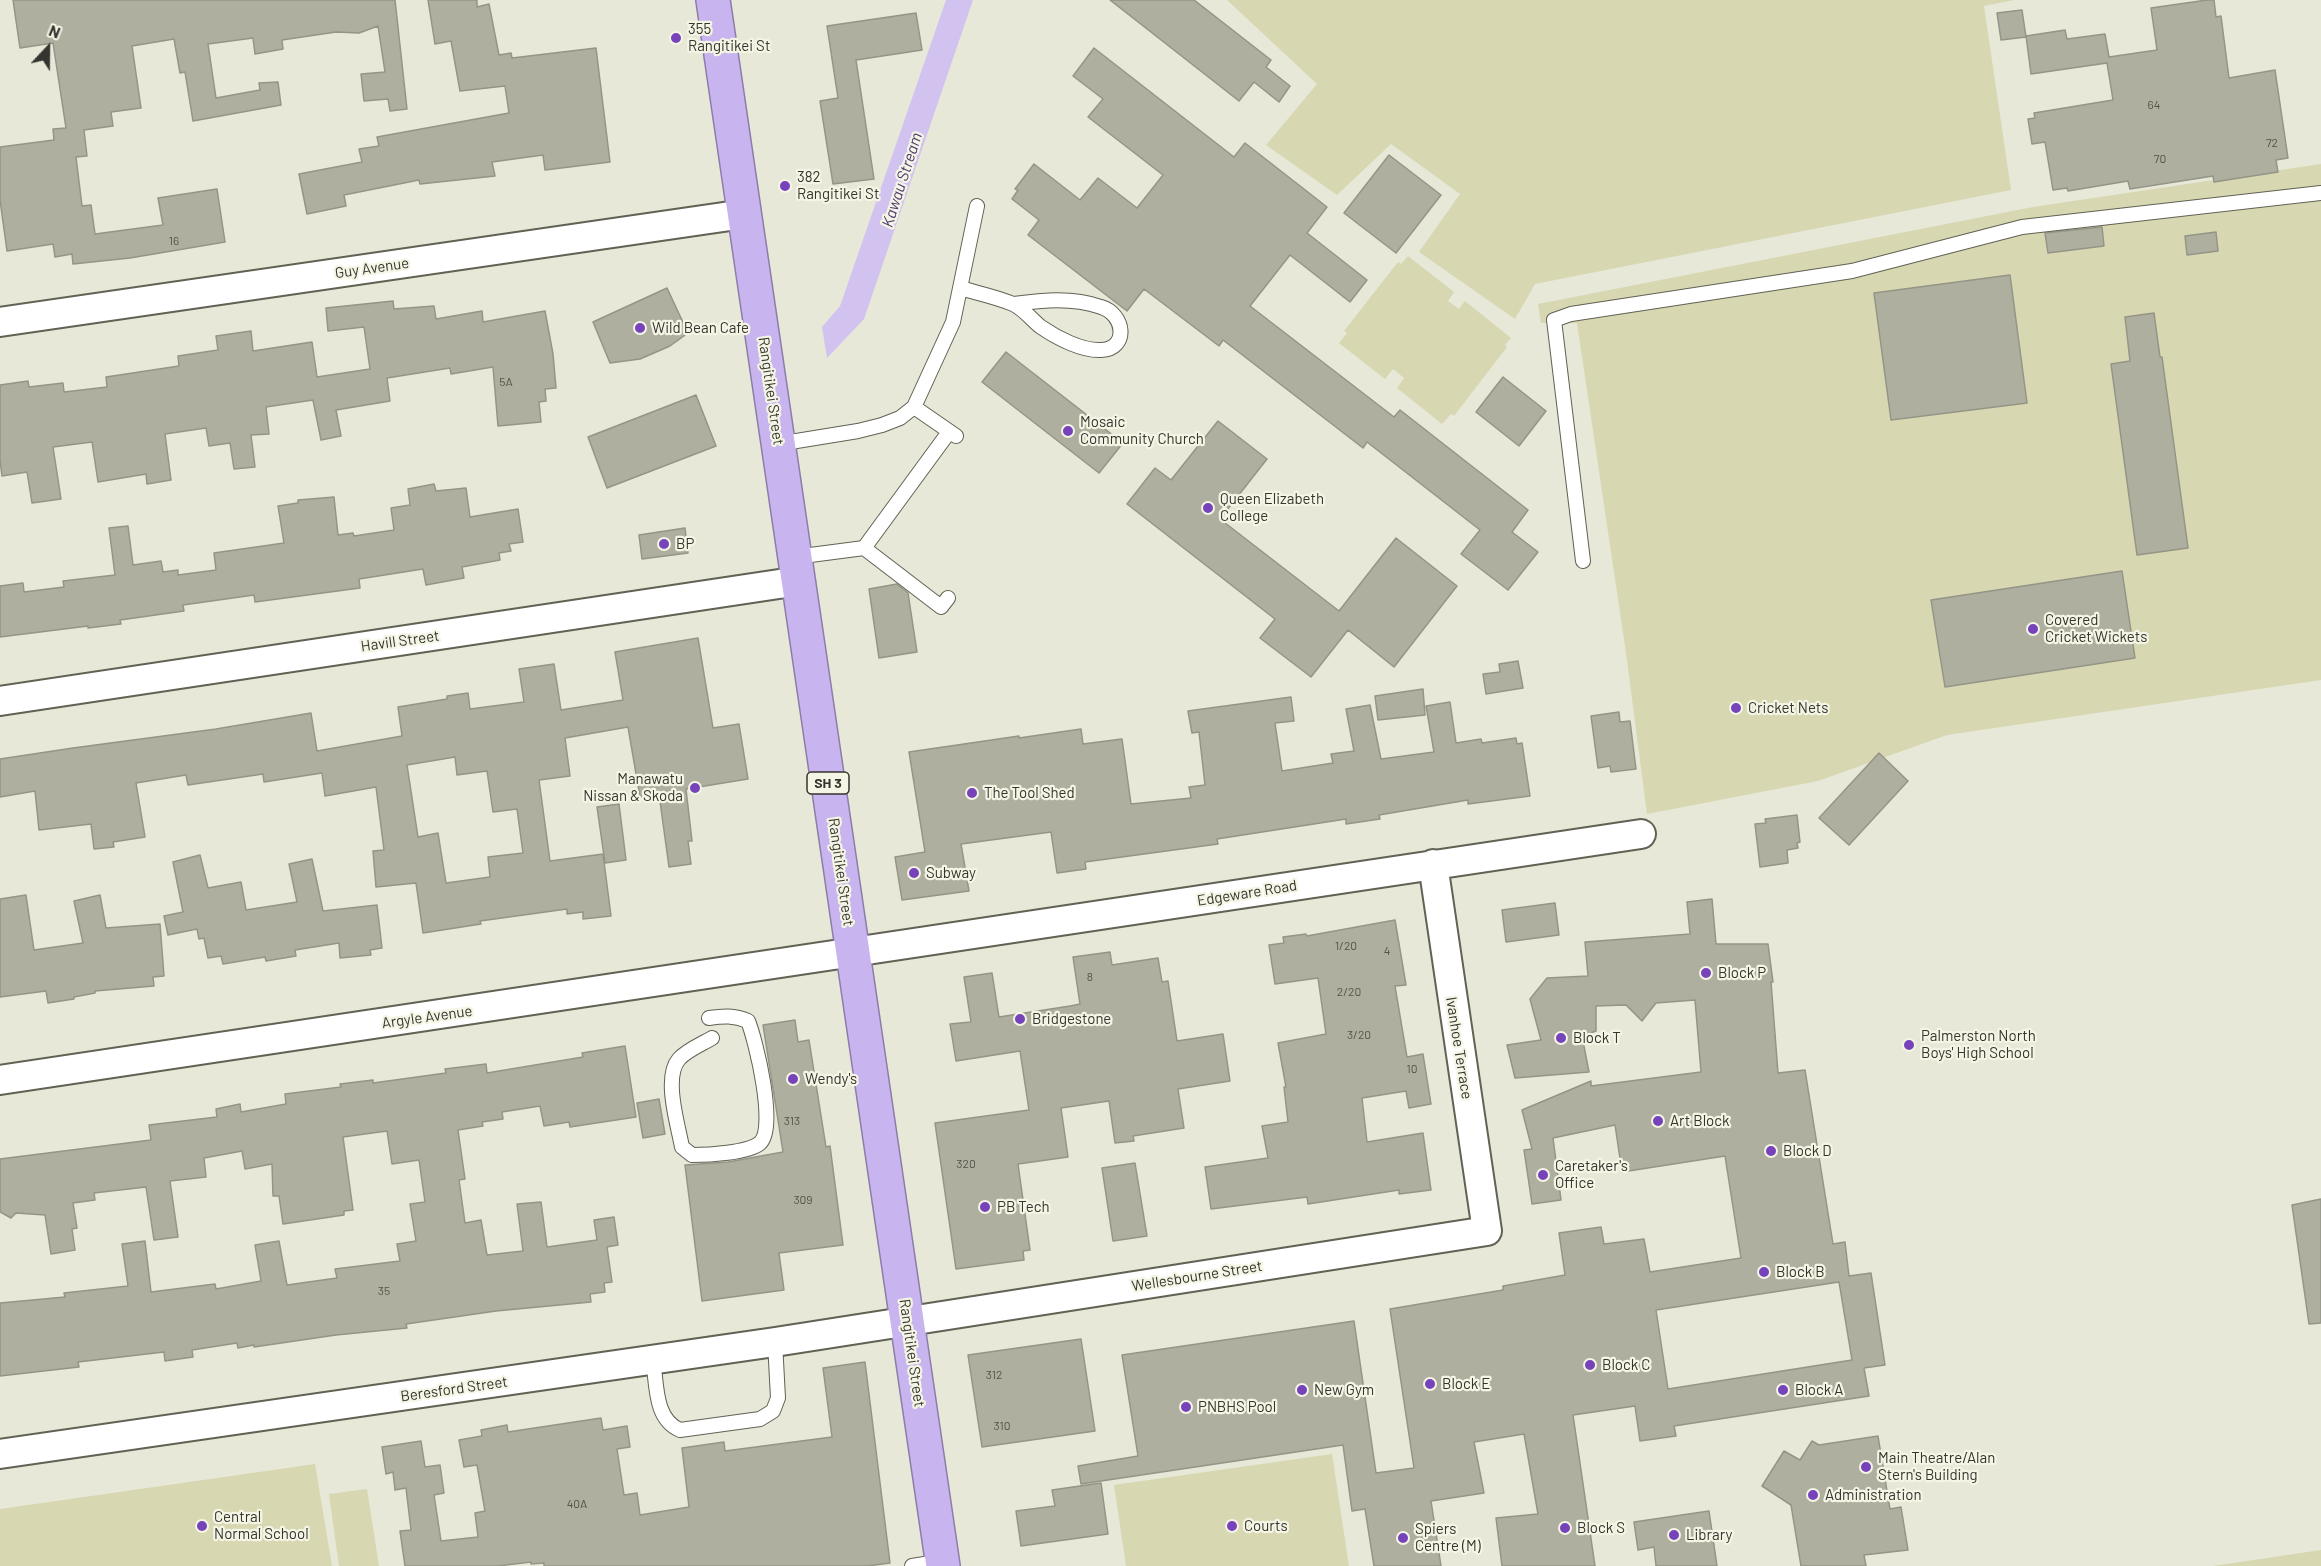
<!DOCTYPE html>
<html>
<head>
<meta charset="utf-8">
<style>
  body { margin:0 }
  #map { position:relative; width:2321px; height:1566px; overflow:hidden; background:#e7e8d8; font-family:Barlow,sans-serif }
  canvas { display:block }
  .north { position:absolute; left:18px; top:18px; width:60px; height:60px; -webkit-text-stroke:4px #f5f5e5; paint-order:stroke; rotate:22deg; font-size:16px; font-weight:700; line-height:24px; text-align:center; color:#35352f }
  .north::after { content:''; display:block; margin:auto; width:21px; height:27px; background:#35352f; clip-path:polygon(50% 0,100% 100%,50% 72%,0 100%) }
</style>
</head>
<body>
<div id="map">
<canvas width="2321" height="1566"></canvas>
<div class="north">N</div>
</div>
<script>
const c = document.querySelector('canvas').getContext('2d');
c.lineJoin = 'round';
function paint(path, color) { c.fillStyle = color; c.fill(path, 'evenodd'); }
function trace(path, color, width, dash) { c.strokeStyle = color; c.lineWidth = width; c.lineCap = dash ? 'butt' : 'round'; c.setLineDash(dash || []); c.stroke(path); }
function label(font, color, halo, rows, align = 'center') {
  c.font = font + ' Barlow,sans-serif'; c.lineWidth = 4.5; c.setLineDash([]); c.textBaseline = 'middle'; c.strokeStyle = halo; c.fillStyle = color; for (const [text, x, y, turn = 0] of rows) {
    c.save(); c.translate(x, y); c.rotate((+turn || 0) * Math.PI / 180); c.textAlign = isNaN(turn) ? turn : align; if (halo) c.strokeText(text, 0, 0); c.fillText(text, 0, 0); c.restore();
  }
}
paint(new Path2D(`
  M1227 0H2014L1984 6 2011 190 1535 284 1515 319 1419 252 1460 194 1391 144 1337 195 1266 145 1317 84Z
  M2321 164V680L1947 735 1818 781 1647 814 1626 653 1577 323H1541L1538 304 2033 207Z
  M1408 256 1454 292 1448 301 1459 309 1465 301 1511 338 1505 345 1507 347 1454 416 1451 414 1442 424 1397 388 1404 378 1393 369 1385 379 1339 343 1347 333 1344 331 1398 262 1401 264Z
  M1332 1454 1349 1566H1126L1114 1485Z
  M315 1464 332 1566H0V1509Z
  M367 1489 379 1566H339L329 1494Z
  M2321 1550V1566H2213Z`), '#d7d7b2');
paint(new Path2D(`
  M946 0H973L864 319 827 358 822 327 840 306Z`), '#d1c2f0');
const building = new Path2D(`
  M13 0H395L407 109 390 111 388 99 364 101 361 74 385 72 378 26 359 33 336 32 282 40 283 49 255 54 253 38 208 44 216 98 260 90 259 83 278 82 281 105 193 121 185 72 180 73 174 39 132 46 141 108 111 112 113 126 84 130 87 156 76 157 82 206 91 205 95 234 163 225 158 198 217 189 225 242 130 258 73 264 72 254 55 257 53 244 7 251 0 200V147L54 140 53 129 66 128 53 43 20 48Z
  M428 0H477V7L489 4 499 55 511 53 512 58 596 48 610 162 545 170 543 155 492 162 495 176 420 184 419 180 344 195 346 206 307 214 299 174 362 162 359 149 379 146 377 137 509 113 505 86 460 91 451 41 435 44Z
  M1110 0H1194L1271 60 1266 67 1290 86 1279 102 1254 82 1239 101Z
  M2207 0H2214L2216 17 2221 16 2229 78 2275 70 2288 158 2276 160 2278 172 2214 182 2213 176 2130 189 2128 181 2068 191 2067 188 2053 190 2045 142 2032 144 2028 119 2035 118 2034 113 2113 100 2107 63 2031 74 2026 36 2065 30 2067 39 2105 34 2109 57 2157 50 2151 8Z
  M2022 10 2026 37 2001 40 1997 13Z
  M916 13 922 50 856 60 874 179 833 184 820 101 838 98 827 26Z
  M1094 48 1234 157 1245 143 1327 207 1307 233 1367 280 1350 302 1290 255 1250 306 1394 417 1400 410 1528 510 1512 532 1538 552 1508 590 1461 554 1480 530 1367 442 1363 448 1223 340 1219 346 1144 289 1127 311 1028 235 1039 220 1012 199 1018 190 1015 189 1034 164 1080 200 1098 178 1137 208 1163 175 1088 117 1103 99 1073 76Z
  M1389 155 1441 195 1396 253 1344 213Z
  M2102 227 2104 246 2048 253 2045 233Z
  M2216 232 2218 251 2187 255 2185 236Z
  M2010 275 2027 403 1891 420 1874 293Z
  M667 288 688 333 670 346 640 359 610 363 593 322Z
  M393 301 394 309 434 306 436 319 482 311 483 322 545 311 553 354 556 388 545 389 546 401 539 402 541 422 498 426 493 367 451 374 450 368 387 378 390 401 336 410 341 436 321 440 313 400 266 407 269 434 251 435 255 467 234 469 230 443 209 446 206 428 165 434 171 480 147 484 146 474 98 482 92 442 53 447 61 499 32 503 27 472 2 476 0 460V385L28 381 29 387 63 383 64 392 107 387 106 377 179 366 178 356 218 350 216 336 251 331 253 351 312 342 317 377 370 369 364 327 328 331 326 308Z
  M2154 313 2160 357H2162L2188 548 2137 555 2111 364 2130 361 2125 317Z
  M1006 352 1123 443 1099 473 982 382Z
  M1503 377 1546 411 1519 446 1476 412Z
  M696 395 716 446 607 488 588 437Z
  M1218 421 1267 459 1220 519 1339 611 1396 538 1457 586 1394 667 1348 630 1311 677 1260 638 1275 619 1127 504 1155 468 1171 480Z
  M434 484 436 491 466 488 470 517 518 509 523 542 509 544 511 551 499 553 500 560 462 567 464 578 426 585 423 569 359 579 360 588 255 602 254 595 183 605 184 611 120 620 121 624 88 628V626L0 637V586L23 583 24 592 64 587 63 581 115 575 109 528 128 526 133 565 161 561 163 572 178 570V575L216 570 214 553 284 543 278 506 298 503V500L334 497 338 535 353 533 354 536 394 530 391 508 410 505 408 489Z
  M685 528 688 553 642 559 639 535Z
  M2122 571 2135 658 1945 687 1931 600Z
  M897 584 908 593 917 652 879 658 869 589Z
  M698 638 713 728 739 724 748 779 686 789 692 841H688L691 864 669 867 659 794 640 797 628 727 565 738 570 776 539 780 550 861 603 854 611 916 583 919V912L567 914V909L480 921 481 924 423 933 416 883 376 887 373 851 384 850 376 787 325 796 322 773 264 782 263 774 188 785 186 775 136 783 145 837 113 842 114 847 94 849 91 824 39 830 35 791 0 797V759L73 748 216 729 311 713 317 751 402 736 398 707 447 699V696L468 693 470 709 524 702 519 669 554 664 561 710 623 700 615 652ZM455 757 457 775 487 771 493 812 517 809 523 853 488 857 490 877 446 883 438 833 418 837 407 765Z
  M1518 661 1523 688 1486 694 1483 674 1500 672 1499 664Z
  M1423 689 1425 715 1378 720 1375 696Z
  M1291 697 1294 721 1275 723 1282 771 1333 763 1331 754 1354 751 1346 709 1370 705 1381 759 1434 752 1426 706 1450 702 1456 743 1481 739 1482 743 1516 738 1517 744 1522 743 1530 796 1468 804V800L1379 815 1380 819 1346 824V819L1217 839 1218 844 1085 862 1086 869 1057 873 1051 832 961 844 969 891 902 900 895 857 925 852 909 752 1019 736V738L1081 729 1083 744 1122 739 1131 804 1191 798 1189 787 1205 785 1199 732 1192 733 1188 711Z
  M1619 712 1620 722 1630 721 1636 769 1611 772 1610 766 1598 768 1591 716Z
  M1879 753 1908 781 1849 845 1819 818Z
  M619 804 626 860 605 863 597 807Z
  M1797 815 1800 842 1797 843 1798 848 1787 850 1788 863 1760 867 1755 824 1766 823 1765 819Z
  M200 855 208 888 241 882 246 910 297 902 289 864 312 859 323 911 377 905 382 948 370 950 371 955 340 958 339 943 295 950 296 956 266 961 265 957 223 964 221 956 208 958 204 938 199 939 197 929 168 935 164 916 183 912 173 862Z
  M26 895 34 950 83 943 74 901 100 895 106 928 160 924 164 976 153 977 154 986 95 991V993L74 997V999L48 1003 46 991 0 997V899Z
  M1712 899 1716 944H1768L1773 982H1771L1778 1073 1805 1070 1833 1244 1845 1242 1849 1276 1871 1273 1885 1365 1864 1368 1869 1396 1674 1426 1676 1436 1640 1441 1635 1406 1573 1415 1595 1566H1502L1496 1518 1538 1514 1524 1434 1474 1442 1484 1493 1431 1501 1441 1566H1374L1365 1509 1352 1511 1343 1445 1081 1484 1078 1466 1138 1456 1122 1355 1354 1321 1376 1473 1414 1468 1390 1309 1503 1290V1286L1565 1275 1559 1233 1601 1227 1604 1244 1644 1239 1650 1272 1741 1258 1725 1156 1622 1172 1615 1125 1553 1138 1561 1200 1532 1204 1524 1150 1532 1149 1522 1110 1591 1081V1086L1701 1072 1695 1000 1656 1003 1642 1021 1626 1005 1596 1006V1031L1582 1036 1589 1072 1515 1078 1507 1045 1541 1040 1530 999 1547 978 1588 976 1585 942 1690 934 1687 902ZM1839 1282 1852 1360 1668 1389 1656 1310Z
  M1555 903 1559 935 1506 942 1502 910Z
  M1395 920 1406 985 1395 986 1407 1057 1423 1054 1431 1104 1409 1108 1406 1091 1362 1098 1367 1142 1423 1133 1431 1190 1399 1194V1190L1308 1204 1307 1197 1211 1209 1205 1167 1268 1158 1262 1126 1288 1122 1284 1087H1286L1278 1043 1326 1034 1318 978 1275 984 1269 945 1284 943 1283 937 1306 934 1307 936Z
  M1110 952 1112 965 1158 958 1162 982 1168 981 1177 1041 1223 1034 1230 1081 1178 1089 1184 1128 1133 1136 1134 1141 1115 1143 1109 1101 1061 1108 1068 1157 1018 1164 1030 1250 1023 1251 1024 1260 956 1269 935 1123 1029 1110 1020 1051 956 1061 950 1024 971 1022 964 977 992 973 999 1017 1070 1006 1080 1004 1073 957Z
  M795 1020 798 1042 809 1040 826 1147 830 1146 843 1245 779 1253 784 1290 702 1301 685 1165 728 1162 783 1152 763 1025Z
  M625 1046 636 1117 570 1127 569 1122 544 1126 540 1106 502 1112 503 1119 482 1122 483 1126 458 1130 465 1179 459 1180 465 1223 481 1220 487 1255 523 1251 517 1204 541 1202 547 1247 597 1240 594 1220 614 1217 618 1245 607 1247 612 1282 604 1283 605 1292 590 1294 591 1302 496 1311 406 1324 407 1328 336 1335 254 1347V1345L238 1348 237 1343 192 1350 193 1357 165 1361 164 1352 78 1362 79 1367 0 1376V1303L65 1297 64 1293 128 1286 122 1244 145 1241 151 1292 215 1284 216 1289 261 1281 255 1245 279 1241 287 1285 337 1278 335 1269 400 1261 397 1244 416 1241 410 1204 425 1202 419 1160 392 1164 387 1131 343 1137 353 1210 344 1211V1215L283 1224 279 1196H273L272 1164 245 1169 242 1151 204 1158 206 1177 170 1181 178 1237 154 1240 146 1187 94 1193 95 1200 73 1203 77 1228 72 1229 75 1250 51 1254 45 1215 16 1213 11 1218 0 1212V1159L151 1140 149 1125 217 1117 216 1109 240 1104 241 1112 286 1104 285 1094 341 1087 340 1084 373 1080V1083L446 1073 445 1069 486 1064 487 1073 583 1057 582 1053Z
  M659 1099 665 1134 643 1138 637 1103Z
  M1135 1163 1147 1236 1113 1241 1102 1168Z
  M2321 1199V1323L2309 1324 2292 1205Z
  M1081 1339 1095 1431 982 1447 968 1355Z
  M865 1362 890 1563 868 1566H544V1563L531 1564V1562L498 1566H405L400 1531 411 1530 406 1488 395 1490 393 1472 386 1474 382 1447 421 1441 425 1467 440 1465 444 1493 434 1495 441 1541 478 1537 475 1513 485 1511 477 1465 464 1467 459 1440 482 1436 481 1430 507 1425 508 1432 601 1418 603 1430 627 1426 630 1447 617 1449 624 1495 637 1493 640 1515 689 1507 682 1448 724 1442 725 1451 832 1437 823 1368Z
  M1878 1436 1890 1509 1901 1507 1908 1550 1864 1555 1866 1566H1801L1791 1505 1762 1486 1784 1451 1800 1460 1812 1441 1819 1445Z
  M1101 1483 1108 1534 1021 1546 1016 1511 1055 1506 1052 1490Z
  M1709 1511 1717 1566H1656L1654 1547 1638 1550 1634 1522Z`);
paint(building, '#afafa0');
trace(building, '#959587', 1.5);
const service = new Path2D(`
  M960 288C977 293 997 297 1013 304 1024 309 1032 320 1041 327 1057 338 1082 351 1101 350 1129 349 1125 314 1101 307 1072 297 1043 300 1014 304
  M914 407 956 436
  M778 444 858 431 882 425 900 418 914 407 953 322 977 206
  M864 548 949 432
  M795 557 864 548 941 607 948 598
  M1583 561 1554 320 1571 314 1852 271 2022 227 2321 193
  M709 1018C723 1016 734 1015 748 1021 756 1041 777 1128 760 1143 748 1153 708 1155 692 1155L682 1147C678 1125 663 1077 679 1059 687 1050 702 1044 712 1038
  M653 1360C657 1384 654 1419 680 1430L760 1419 773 1411 778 1398 775 1342
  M912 1566 943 1561`);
const minor = new Path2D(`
  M0 322 744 214
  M0 701 799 581
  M0 1080 1641 834
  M0 1454 775 1342 1487 1231 1433 864`);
const trunk = new Path2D(`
  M713 0 943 1566`);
trace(service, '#616154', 16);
trace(minor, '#616154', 32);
trace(trunk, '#8c7ca8', 36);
trace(service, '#fff', 14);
trace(minor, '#fff', 28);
trace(trunk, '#c8b4ee', 33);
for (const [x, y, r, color] of [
  [676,38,6,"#7643ba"],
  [785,186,6,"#7643ba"],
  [640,328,6,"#7643ba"],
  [1068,431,6,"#7643ba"],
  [1208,508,6,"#7643ba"],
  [664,544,6,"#7643ba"],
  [2033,629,6,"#7643ba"],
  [1736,708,6,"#7643ba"],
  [695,788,6,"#7643ba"],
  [972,793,6,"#7643ba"],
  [914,873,6,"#7643ba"],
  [1706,973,6,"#7643ba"],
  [1020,1019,6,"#7643ba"],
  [1561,1038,6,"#7643ba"],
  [1909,1045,6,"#7643ba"],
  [793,1079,6,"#7643ba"],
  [1658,1121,6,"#7643ba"],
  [1771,1151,6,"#7643ba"],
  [1543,1175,6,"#7643ba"],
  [985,1207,6,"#7643ba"],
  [1764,1272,6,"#7643ba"],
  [1590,1365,6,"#7643ba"],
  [1430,1384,6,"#7643ba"],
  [1302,1390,6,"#7643ba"],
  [1783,1390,6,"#7643ba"],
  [1186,1407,6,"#7643ba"],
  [1866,1467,6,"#7643ba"],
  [1813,1495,6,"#7643ba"],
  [202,1526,6,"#7643ba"],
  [1232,1526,6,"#7643ba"],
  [1565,1528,6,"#7643ba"],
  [1674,1535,6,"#7643ba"],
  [1403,1538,6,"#7643ba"]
]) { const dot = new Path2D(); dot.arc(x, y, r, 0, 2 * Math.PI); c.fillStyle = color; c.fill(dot); trace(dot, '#f5f5e5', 2); }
label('12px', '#54544b', null, [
  ["64",2154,105],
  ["72",2272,143],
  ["70",2160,159],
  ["16",174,241],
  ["5A",506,382],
  ["1/20",1346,946],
  ["4",1387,951],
  ["8",1090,977],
  ["2/20",1349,992],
  ["3/20",1359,1035],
  ["10",1412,1069],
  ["313",792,1121],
  ["320",966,1164],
  ["309",803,1200],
  ["35",384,1291],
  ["312",994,1375],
  ["310",1002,1426],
  ["40A",577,1504]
]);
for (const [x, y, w] of [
  [828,783,42]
]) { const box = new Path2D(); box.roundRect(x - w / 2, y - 11, w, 22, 4.5); c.fillStyle = '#f5f5e5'; c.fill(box); trace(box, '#35352f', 1.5); }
label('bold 14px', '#35352f', null, [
  ["SH 3",828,783]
]);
label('15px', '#35352f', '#f5f5e5', [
  ["355",688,29],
  ["Rangitikei St",688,46],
  ["382",797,177],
  ["Rangitikei St",797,194],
  ["Wild Bean Cafe",652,328],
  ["Mosaic",1080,422],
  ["Community Church",1080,439],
  ["Queen Elizabeth",1220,499],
  ["College",1220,516],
  ["BP",676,544],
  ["Covered",2045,620],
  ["Cricket Wickets",2045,637],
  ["Cricket Nets",1748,708],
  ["Manawatu",683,779,"right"],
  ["Nissan & Skoda",683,796,"right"],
  ["The Tool Shed",984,793],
  ["Subway",926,873],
  ["Block P",1718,973],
  ["Bridgestone",1032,1019],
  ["Palmerston North",1921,1036],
  ["Boys' High School",1921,1053],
  ["Block T",1573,1038],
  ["Wendy's",805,1079],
  ["Art Block",1670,1121],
  ["Block D",1783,1151],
  ["Caretaker's",1555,1166],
  ["Office",1555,1183],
  ["PB Tech",997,1207],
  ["Block B",1776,1272],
  ["Block C",1602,1365],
  ["Block E",1442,1384],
  ["New Gym",1314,1390],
  ["Block A",1795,1390],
  ["PNBHS Pool",1198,1407],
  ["Main Theatre/Alan",1878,1458],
  ["Stern's Building",1878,1475],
  ["Administration",1825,1495],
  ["Central",214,1517],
  ["Normal School",214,1534],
  ["Courts",1244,1526],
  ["Block S",1577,1528],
  ["Spiers",1415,1529],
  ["Centre (M)",1415,1546],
  ["Library",1686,1535]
], 'left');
label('15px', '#35352f', '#f5f5e5', [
  ["Guy Avenue",372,268,-8],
  ["Rangitikei Street",771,391,82],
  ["Havill Street",400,641,-8],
  ["Rangitikei Street",841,872,82],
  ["Edgeware Road",1247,893,-9],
  ["Argyle Avenue",427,1017,-8],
  ["Ivanhoe Terrace",1459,1048,81],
  ["Wellesbourne Street",1197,1276,-9],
  ["Rangitikei Street",912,1353,82],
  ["Beresford Street",454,1389,-8]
]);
label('italic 16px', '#503b73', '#f5f5e5', [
  ["Kawau Stream",902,180,-72]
]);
</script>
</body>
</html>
